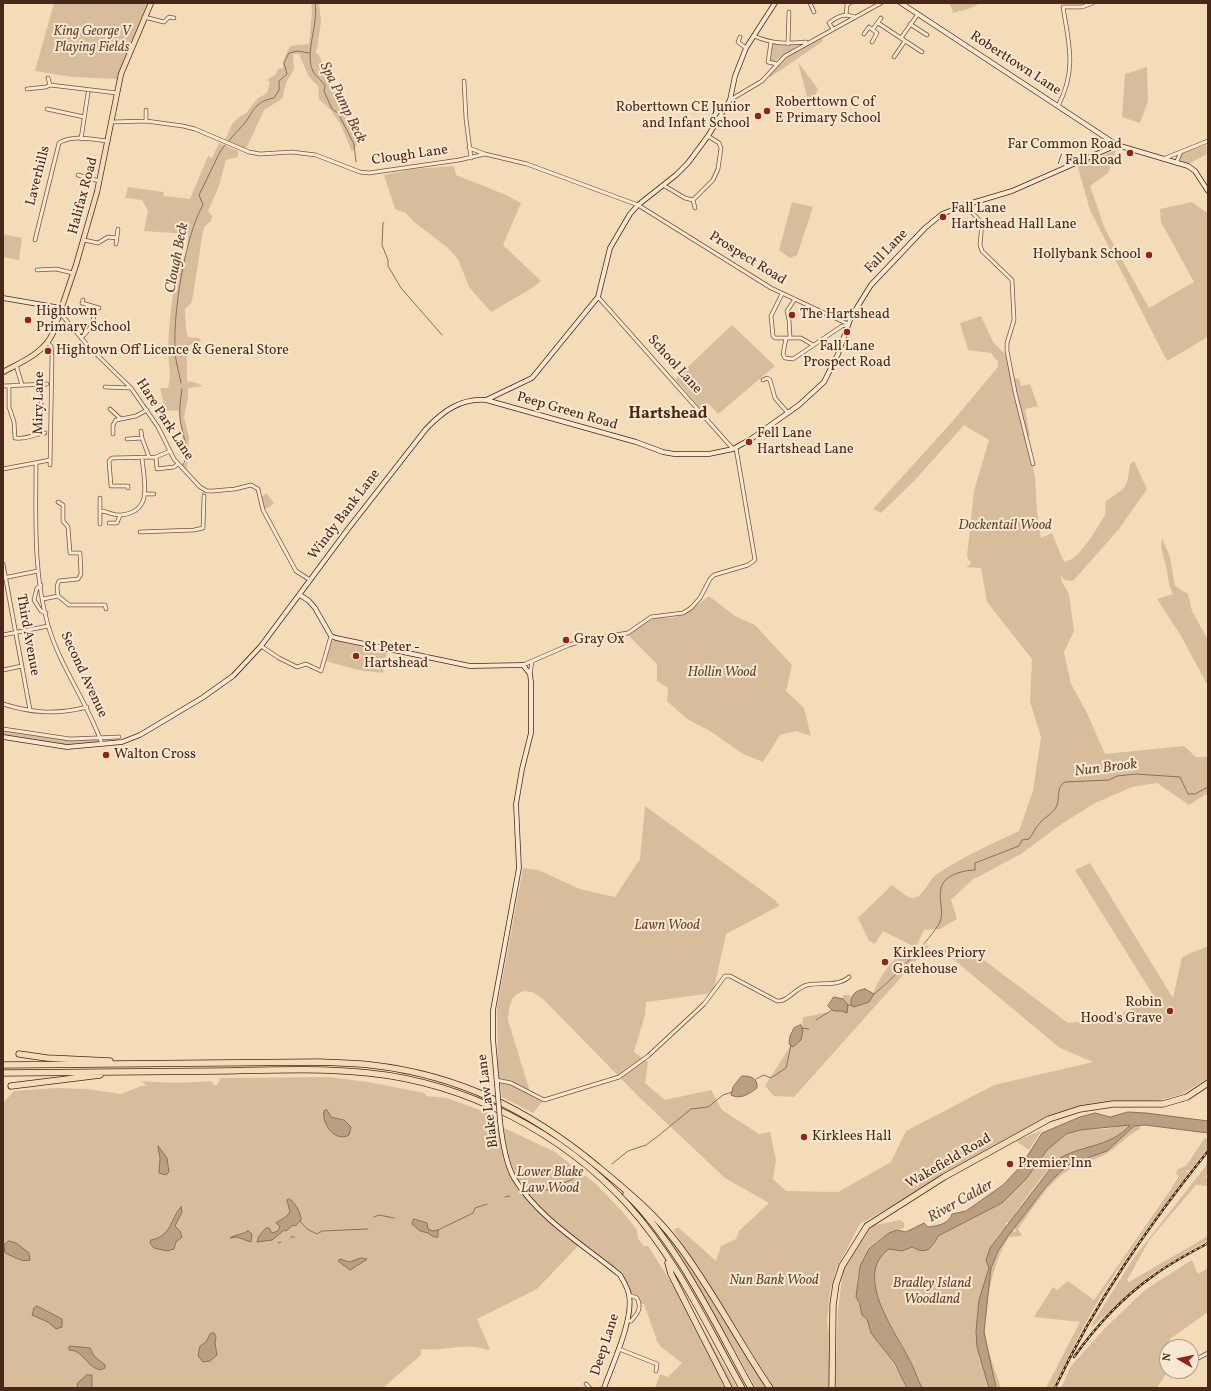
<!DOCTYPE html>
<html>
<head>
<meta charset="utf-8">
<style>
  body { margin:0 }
  #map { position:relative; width:1211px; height:1391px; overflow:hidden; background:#f5dcb8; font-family:Vollkorn,serif }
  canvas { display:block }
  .frame { position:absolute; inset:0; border:4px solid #492819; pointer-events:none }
  .north { position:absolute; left:1159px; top:1339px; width:40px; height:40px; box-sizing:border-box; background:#f8e8d1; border:1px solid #b29b87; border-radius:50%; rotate:279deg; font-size:11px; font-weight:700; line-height:16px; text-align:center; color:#492819 }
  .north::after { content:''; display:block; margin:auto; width:14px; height:18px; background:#8f2418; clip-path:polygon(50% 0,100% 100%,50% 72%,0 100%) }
</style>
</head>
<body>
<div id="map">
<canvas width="1211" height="1391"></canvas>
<div class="frame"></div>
<div class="north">N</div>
</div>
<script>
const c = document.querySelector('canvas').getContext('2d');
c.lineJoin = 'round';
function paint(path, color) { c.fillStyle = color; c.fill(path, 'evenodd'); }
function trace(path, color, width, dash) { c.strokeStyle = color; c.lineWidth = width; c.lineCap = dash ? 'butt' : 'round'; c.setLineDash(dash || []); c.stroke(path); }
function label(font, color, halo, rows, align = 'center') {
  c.font = font + ' Vollkorn,serif'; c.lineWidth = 4; c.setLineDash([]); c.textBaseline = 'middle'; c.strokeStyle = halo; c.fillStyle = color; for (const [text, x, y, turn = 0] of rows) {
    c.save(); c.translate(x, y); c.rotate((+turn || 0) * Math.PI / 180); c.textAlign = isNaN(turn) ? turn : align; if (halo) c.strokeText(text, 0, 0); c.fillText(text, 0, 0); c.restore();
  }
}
paint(new Path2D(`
  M54 3H148L129 47 118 79 72 77 35 71Z
  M311 3H319L321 22 317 49 315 52 319 55 349 120 357 144 352 152 341 125 331 110 319 99 318 86 309 77 299 54H293L294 69 286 83 282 99 264 110 246 149 225 140 232 124 238 118 246 113 257 99 267 93 270 82 267 80 275 75 278 69 283 68V61L290 46 309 44 312 12Z
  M949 3H981L968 9 952 13 953 11Z
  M822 37 823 41 769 78 770 74 787 57Z
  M773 44H800L774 62 769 60Z
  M798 62 818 89 810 109Z
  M1147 67 1148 101 1140 123 1122 117 1125 74Z
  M219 143 238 151V157L226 160 219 186 208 211 212 216 211 221 205 226 203 231 193 296 191 303 185 309 186 329 188 337 200 338 201 341 187 346V381L197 383 203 386 188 388V398L184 417 189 437 187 470 183 466 186 462 178 410 166 411 160 388H168C172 373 168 363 168 348 169 321 173 293 177 266L181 264 187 252 188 234 144 231 148 211 142 200 125 198 128 187 164 192 163 196 190 199 208 156 212 158Z
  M1206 145 1207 154 1189 164 1180 160 1182 153Z
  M1116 150 1108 173 1090 186 1105 229 1149 308 1194 282 1161 222 1160 209 1192 202 1206 212 1208 211V337L1167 361 1090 210 1077 164Z
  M454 166 456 175 506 195 521 203 503 245 541 281 532 288 491 312 469 287 458 259 447 247 414 222 406 213 395 209 384 175 414 169Z
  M792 202 813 207 797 255 790 258 779 250Z
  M3 234 22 238 19 260 3 257Z
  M981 316 993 342 1005 354 1008 366 1012 367 1014 379 1019 378 1021 386 1030 384 1038 406 1025 409 1030 436 1025 438 1035 476 1037 512 1041 538 1052 533 1064 562 1072 559 1080 552 1092 536 1105 515 1106 501C1127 487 1127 489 1130 464L1134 461 1147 489 1119 529 1073 581 1064 580 1060 574 1062 582 1069 594 1074 631 1064 652 1071 684 1086 711 1105 754 1184 746 1196 757H1208V797L1206 794 1189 805 1157 783 1132 787 1095 803 1060 825 1021 854 972 880 951 900 957 919 940 929 924 930 916 947 930 945 794 1097 774 1096 765 1086 791 1045 793 1047 801 1040 803 1017C817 1015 829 1011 842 1011L848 1005 843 999V995H849L852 997 851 1002 856 1007C861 1005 872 999 873 994 878 979 897 949 915 947L883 931 875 944 869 941 858 918 892 885C898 889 906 898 913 898 923 898 929 879 937 874 962 857 992 844 1019 831L1033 791 1041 737 1030 702 1032 659 987 602 981 568 966 567 971 564 967 556 974 491 989 440 964 425 915 480 881 513 873 509 952 422 998 367V362L991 353 968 350 960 323Z
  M732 325 775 366 718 414 709 404 702 410 675 379Z
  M266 493 274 503 267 509 264 507 262 497Z
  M1162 538 1170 557 1175 586 1188 594 1192 611 1208 640V686L1181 636 1157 599 1173 594 1169 585 1167 570 1161 547Z
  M709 596 735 616 755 625 792 665 786 691 804 708 811 736 796 731 780 735 763 762 743 754 710 731 687 719 667 701 668 688 657 681V664L628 635 646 622 656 618H671L685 614Z
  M332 640 387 652 383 673 358 670 325 661Z
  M3 729 50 737 100 739 102 745 67 747 3 737Z
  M645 806 775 900 779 906 726 934 713 993 646 1002 645 1015 634 1052 648 1062 645 1083 665 1100 711 1090 722 1110 759 1134 770 1132 776 1160 773 1179 786 1191 838 1192 891 1162 906 1131 994 1085 1093 1062 1060 1048 941 949H969L1068 1023 1093 1020 1103 1016 1109 1019 1155 998 1075 870 1090 863 1173 998 1182 957 1208 946V1078L1180 1095 1156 1101 1110 1102 1045 1120 860 1224 836 1269 830 1292 827 1321 831 1348 829 1388H774L674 1231 676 1228H679L716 1261 721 1246 736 1239 739 1231 769 1203 725 1178 639 1097 542 998 532 992 524 991 517 994 512 999 509 1009 508 1020 531 1095 544 1100 533 1113 502 1097 498 1068 497 1008 523 868 538 870 580 889 615 897 640 859Z
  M328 1077 368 1082 425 1093 426 1096 447 1098 494 1115 497 1122 495 1124C505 1139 506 1159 513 1176 526 1202 558 1226 579 1245L537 1289 477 1319 490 1349 488 1350C467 1341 443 1352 421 1349V1355L383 1388H3V1103L14 1091 55 1088 87 1089 121 1094 141 1086H147L141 1081C166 1083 186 1083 211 1081L214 1085H217L221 1078Z
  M1125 1125 1130 1126C1109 1146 1086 1145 1061 1158 1049 1164 1018 1209 1009 1223L1006 1222V1226L995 1240 987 1255 989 1268 979 1300 977 1319V1347L989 1388H922C918 1379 916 1371 911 1362 897 1335 851 1275 889 1249L902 1251 912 1247 917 1250 933 1247 938 1236 1002 1203 1026 1179 1047 1150 1066 1134 1080 1130 1106 1129Z
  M1140 1125V1129C1127 1135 1118 1147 1106 1154 1094 1161 1079 1163 1067 1171 1047 1184 1032 1210 1018 1229L1022 1236 1009 1237C994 1260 984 1304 985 1331 987 1351 995 1370 1001 1388H996L986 1348 984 1324 991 1268 998 1251 1012 1230 1015 1232 1016 1231 1014 1228 1058 1174 1075 1162 1106 1151 1134 1126Z
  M504 1128 555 1152 596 1184 621 1210 637 1230 638 1239 644 1246H648L674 1287 725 1388H655L660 1374 668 1377 682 1363 661 1347 657 1341 644 1304H640L637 1298 630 1293 623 1277 615 1268C564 1224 508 1204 504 1128Z
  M1042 1130 1029 1150 1016 1141Z
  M1208 1138V1148L1190 1171 1186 1170 1188 1174C1158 1214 1127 1254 1101 1296 1083 1326 1068 1357 1054 1388H1046L1080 1322 1034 1317 1053 1287 1057 1290 1068 1281 1094 1300 1169 1192 1179 1176 1176 1174 1178 1169 1186 1166 1204 1139Z
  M1208 1163V1174L1205 1177 1208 1178V1186L1196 1185 1150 1239 1127 1280 1129 1282 1208 1236V1240L1153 1273 1092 1327V1324L1133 1259Z
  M900 1220 904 1223V1228C887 1232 872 1243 864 1258 855 1274 855 1297 862 1314 863 1316 866 1318 867 1320 869 1324 869 1328 871 1332 883 1351 898 1367 907 1388H835L838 1310 843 1271 849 1259 870 1226Z
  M663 1230 689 1263 768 1388H756L689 1270Z
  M1192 1260 1198 1274 1208 1268V1312L1170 1339 1172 1347H1167L1168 1371 1157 1388H1061L1071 1366 1104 1329 1146 1289Z
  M689 1304 737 1388H731Z`), '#d8bd9d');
const water = new Path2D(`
  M865 989 874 994 869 1002 854 1007 851 1005C850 995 856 990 865 989Z
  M834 997 843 999 848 1005 847 1013 842 1011H833L828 1006Z
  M801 1025 803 1030 801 1040 793 1047 789 1044 790 1036 794 1028Z
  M742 1076C751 1076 758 1078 757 1088 749 1094 740 1100 731 1095L733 1087Z
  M327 1110 331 1117 344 1120 351 1127 349 1135C335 1143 321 1123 324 1111Z
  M1128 1112 1146 1113 1208 1121V1133L1145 1125 1134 1126 1107 1151 1070 1164 1058 1174 1046 1187 1008 1236 998 1251 991 1268 984 1332 996 1388H989L977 1347 976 1331 979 1300 989 1268 986 1260 990 1248 1056 1161C1079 1144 1109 1149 1130 1125L1080 1130 1066 1134 1047 1150 1026 1179 1002 1203 938 1236C932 1249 926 1255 912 1247L902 1251 889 1249C853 1274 894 1330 908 1357 914 1367 917 1378 922 1388H907L895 1364 871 1333 867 1319 862 1315 859 1302 856 1297 860 1266 869 1249 889 1233 897 1230 906 1232 924 1223 928 1227C937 1226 949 1224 952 1214L966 1211 1003 1185 1021 1166 1042 1133 1080 1117 1095 1113 1110 1117Z
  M158 1146 167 1158 169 1172 166 1175 159 1173 160 1159Z
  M289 1199C295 1202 300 1212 301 1218 302 1221 297 1223 296 1226L293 1225 286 1231 284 1230 272 1240 257 1242 259 1236 266 1228H269L272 1233 278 1231 280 1226 276 1223 287 1216 290 1212 287 1200Z
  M181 1207 182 1212 175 1226 180 1231 182 1237 176 1242 174 1249 167 1251 154 1248 150 1243 151 1240C172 1236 170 1219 181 1207Z
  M414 1219 427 1223 428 1229 433 1231 438 1230V1237H434L428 1233 420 1231 412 1224Z
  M248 1231 252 1234 251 1242 237 1237 230 1238C235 1234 243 1235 248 1231Z
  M9 1241 16 1243 29 1253 30 1260C22 1263 13 1256 5 1253L4 1245Z
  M361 1258 367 1259 366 1260 350 1270 338 1261 340 1259 349 1262Z
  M37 1306 62 1319V1327L56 1329 48 1322 32 1315 34 1308Z
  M214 1333 216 1337 215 1343 217 1355 210 1361 203 1362 198 1356 200 1346 206 1342 210 1334Z
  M71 1346 90 1348 94 1356 105 1365V1368L100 1370C86 1367 84 1350 69 1350V1347Z
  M87 1375H92V1388H77L78 1383Z`);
paint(water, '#bb9f82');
trace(water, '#8d6f58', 1);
trace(new Path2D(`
  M315 3C319 24 304 54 313 71 315 76 322 80 325 86L324 91 332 109 338 113 354 144 356 162
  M229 141C233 135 239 130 244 124 255 110 254 102 274 98L279 90V81L287 74 284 63 289 53 298 51 309 53
  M384 222 383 223 382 245 388 260V266L401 288 442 335
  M181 383C179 372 175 360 175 349 173 313 185 236 203 205L199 195 220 152 225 145
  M182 389C181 398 179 407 180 417 181 432 191 451 183 465
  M874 994C888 984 932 938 940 922 945 911 936 895 943 883 949 874 965 870 975 870V863L1019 846 1022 840 1029 839C1033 834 1035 828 1040 823 1045 816 1054 814 1057 805 1060 797 1056 787 1065 782L1109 780 1117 776 1136 774 1180 777 1188 794H1195L1208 787
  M848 1005H851
  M816 1020 832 1010
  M802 1028 809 1029
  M756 1079 764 1075 771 1078 786 1068 791 1045
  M612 1164 628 1151 646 1145 658 1136 691 1109 708 1107 723 1095 732 1092
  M558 1185 571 1180 578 1174
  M539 1190H551
  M505 1197 510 1196
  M374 1217 379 1215 394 1218
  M300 1221 307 1229 317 1234 322 1231 368 1229
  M438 1230 473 1213 475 1208 487 1204
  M291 1237H294
  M278 1243 281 1242`), '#8d6f58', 1);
trace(new Path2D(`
  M203 492 204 496`), '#d3b898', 3, [3, 1.5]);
const street = new Path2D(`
  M810 3 814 12
  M846 15 847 5 850 3
  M144 17 164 22 169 17 174 18
  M878 23 922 52
  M910 24 927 35
  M833 29 829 23C838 16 844 13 855 17
  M873 29 881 18
  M864 34 869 27 877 33 872 42
  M754 36C772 44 787 44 806 42
  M740 37 738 42 746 48
  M901 38 918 14
  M771 42 768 62 777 64
  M788 44 789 12
  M894 57 905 41
  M48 78 50 85
  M464 81 466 119 471 158
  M27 89 46 87 50 85 117 93
  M730 100 762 81 785 56 881 3
  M1058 106C1077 70 1069 44 1063 7H1082L1093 3
  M47 109 84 117
  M146 110V121
  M112 122 146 121 183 126 195 129 249 152 260 154 292 152 316 155 360 172 369 173 459 160 485 154 527 164 638 205 771 288 848 324
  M81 139 88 93
  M469 148 485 154
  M1163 159 1208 141
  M1176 163 1181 152
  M78 175 99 181
  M663 185 685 198 693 200 695 208
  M693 200 713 180 718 169 721 148 719 143 708 136
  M965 205 982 223 980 245 982 251 1012 280 1014 320 1007 343V351L1015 392 1033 464
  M35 240 59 143C71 134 94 140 108 141
  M84 240 98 243 108 237 117 238
  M116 244 118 229
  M37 270 56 269 73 273
  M782 294 771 316 773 336 775 338H801L813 345
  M598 297 733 449
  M83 300 82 303 99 308
  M60 313 89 347 131 388 158 427 174 459 200 487 207 491H213L235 489 251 485 258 489 263 510 296 571 310 580
  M790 337 789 320 787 311 795 299
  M81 338C92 328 94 321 95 307
  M786 338 783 354 785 358 793 359 842 326 848 325
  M48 343 51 346 52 356 50 465
  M16 365 22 385
  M763 380 767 378 770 380 775 398 788 413
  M3 386 47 384
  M9 386V407L14 422 15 438C27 440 34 434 45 433
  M105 387 131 388
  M41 409V384
  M110 409 121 419
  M41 411V433
  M141 431 142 438 149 457
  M113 434V425L116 420 136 416 147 410
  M127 439 142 438
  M170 451 156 457 157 469 174 467 178 464
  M36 463C36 517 33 573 48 625 60 667 88 703 102 744
  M3 469 50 460
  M128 488V486H111L109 461 112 458 156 457
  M144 494H154
  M100 498V511
  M109 523H117L120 515
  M100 524V511C107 511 114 516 121 515 154 512 144 481 142 458
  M140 532 194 530 203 528 204 496
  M3 564 30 710
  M3 578 38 571
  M41 585 37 588 34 600 41 611 46 613
  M58 596 57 586 59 581 78 579 81 574 80 553H70L68 527 63 521V505L58 502
  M43 599 58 596 69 605H105L106 609
  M3 635 48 626
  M261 646 279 658 297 667 306 664 321 671 331 636
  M523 665 569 645 589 639 628 633 651 617 683 613 691 608 700 598 710 579 714 575 748 565 755 560 736 448
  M3 670 22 666
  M530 674 532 662
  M3 704C32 713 57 715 87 707
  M3 729 70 739 119 737
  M496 1080 511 1083 544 1100 619 1077 648 1056 704 1004 725 976H730L777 1001C788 1002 795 988 807 985 820 982 838 987 849 977
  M627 1321H631C638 1313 642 1308 637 1298L629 1295
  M619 1349 657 1364 656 1371
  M1191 1362 1208 1353
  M586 1384 590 1388`);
const secondary = new Path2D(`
  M901 3 1117 145 1188 166 1195 171 1208 191
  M3 298 61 308
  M486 400 532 378 598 297 610 248 630 214 638 205 676 175 688 163 708 136 730 100 735 76 746 48 775 3
  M300 595 309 601 315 608 331 636 336 638 470 666 523 665 530 674 531 682V733L522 769 516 804 519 868 493 1010V1039L497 1084
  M3 737 67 747 122 742 140 735 202 698 233 676 261 646 348 529 426 429C443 411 461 398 486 400L636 442 663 452 674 454H709L733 449 751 439 799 405 824 382 838 354 851 317 871 285 925 228 942 214 965 205 1012 191 1117 145
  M500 1121C502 1139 505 1162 514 1178 539 1219 584 1245 620 1275 624 1282 628 1288 629 1295 634 1319 612 1365 604 1388`);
const primary = new Path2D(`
  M3 372C22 362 44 353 53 333L76 265 97 192 121 74 151 3`);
const highway = new Path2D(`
  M19 1054 47 1058 110 1061
  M3 1065 320 1062C337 1063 354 1063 371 1065 459 1075 529 1110 597 1166 626 1190 654 1213 677 1243 712 1289 738 1341 770 1388
  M3 1073C77 1073 150 1071 224 1071 272 1070 321 1068 369 1073 466 1083 563 1133 628 1205 676 1258 707 1326 742 1388
  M11 1086 100 1075
  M626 1194C677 1242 716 1326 751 1388
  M668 1263 671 1274 729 1388
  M832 1388 833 1305 836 1284 842 1266 867 1226 944 1177 1049 1119 1080 1109 1113 1104H1163L1187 1097 1208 1083`);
trace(street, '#745541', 4.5);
trace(secondary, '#492819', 5.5);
trace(primary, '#492819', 6);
trace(highway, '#492819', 7);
trace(street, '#f8e8d1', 3);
trace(secondary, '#f8e8d1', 4);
trace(primary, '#f5dcb8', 4.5);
trace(highway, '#f5dcb8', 5.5);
const rail = new Path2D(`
  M1074 1357C1096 1326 1122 1298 1153 1276 1170 1263 1190 1253 1208 1243
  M1055 1388C1095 1302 1149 1225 1208 1151`);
trace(rail, '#492819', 2.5);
trace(rail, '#f8e8d1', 1, [3]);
const secondaryBridge = new Path2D(`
  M497 1084 500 1121`);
trace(secondaryBridge, '#492819', 5.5, []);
trace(secondaryBridge, '#f8e8d1', 4);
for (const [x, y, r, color] of [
  [767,111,4,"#8f2418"],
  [758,116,4,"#8f2418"],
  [1130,153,4,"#8f2418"],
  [943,217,4,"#8f2418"],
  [1149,255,4,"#8f2418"],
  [792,315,4,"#8f2418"],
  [28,320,4,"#8f2418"],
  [847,332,4,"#8f2418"],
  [48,351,4,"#8f2418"],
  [749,442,4,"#8f2418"],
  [566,640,4,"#8f2418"],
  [356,656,4,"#8f2418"],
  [106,755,4,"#8f2418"],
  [885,962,4,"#8f2418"],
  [1170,1011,4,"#8f2418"],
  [804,1137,4,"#8f2418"],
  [1010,1164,4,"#8f2418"]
]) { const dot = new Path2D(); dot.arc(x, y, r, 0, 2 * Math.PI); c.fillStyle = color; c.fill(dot); trace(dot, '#f8e8d1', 1.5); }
label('italic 14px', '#664633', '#f8e8d1', [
  ["King George V",92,32],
  ["Playing Fields",92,48],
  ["Dockentail Wood",1005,526],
  ["Hollin Wood",722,673],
  ["Lawn Wood",667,926],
  ["Lower Blake",550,1173],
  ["Law Wood",550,1189],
  ["Nun Bank Wood",774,1281],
  ["Bradley Island",932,1284],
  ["Woodland",932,1300]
]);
label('14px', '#492819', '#f8e8d1', [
  ["Roberttown Lane",1015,64,33],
  ["Clough Lane",410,156,-8],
  ["Laverhills",39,176,-76],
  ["Halifax Road",84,196,-75],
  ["Fall Lane",887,252,-46],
  ["Prospect Road",747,259,32],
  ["School Lane",674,365,48],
  ["Miry Lane",40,403,-89],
  ["Peep Green Road",567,412,16],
  ["Hare Park Lane",164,420,57],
  ["Windy Bank Lane",345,515,-53],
  ["Third Avenue",27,635,80],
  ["Second Avenue",83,675,65],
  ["Blake Law Lane",489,1101,-97],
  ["Wakefield Road",949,1162,-30],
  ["Deep Lane",606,1345,-72]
]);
label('14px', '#492819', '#f8e8d1', [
  ["Roberttown C of",775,103],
  ["E Primary School",775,119],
  ["Roberttown CE Junior",750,108,"right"],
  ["and Infant School",750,124,"right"],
  ["Far Common Road",1122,145,"right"],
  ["/ Fall Road",1122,161,"right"],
  ["Fall Lane",951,209],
  ["Hartshead Hall Lane",951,225],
  ["Hollybank School",1141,255,"right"],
  ["Hightown",36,312],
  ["Primary School",36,328],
  ["The Hartshead",800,315],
  ["Fall Lane",847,347,"center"],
  ["Prospect Road",847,363,"center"],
  ["Hightown Off Licence & General Store",56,351],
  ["Fell Lane",757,434],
  ["Hartshead Lane",757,450],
  ["Gray Ox",574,640],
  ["St Peter -",364,648],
  ["Hartshead",364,664],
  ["Walton Cross",114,755],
  ["Kirklees Priory",893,954],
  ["Gatehouse",893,970],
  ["Robin",1162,1003,"right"],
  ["Hood's Grave",1162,1019,"right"],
  ["Kirklees Hall",812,1137],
  ["Premier Inn",1018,1164]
], 'left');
label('italic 15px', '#664633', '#f8e8d1', [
  ["Spa Pump Beck",342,103,64],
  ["Clough Beck",178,258,-79],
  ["Nun Brook",1106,769,-7],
  ["River Calder",961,1202,-29]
]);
label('bold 16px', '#492819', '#f8e8d1', [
  ["Hartshead",668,415]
]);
</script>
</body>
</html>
